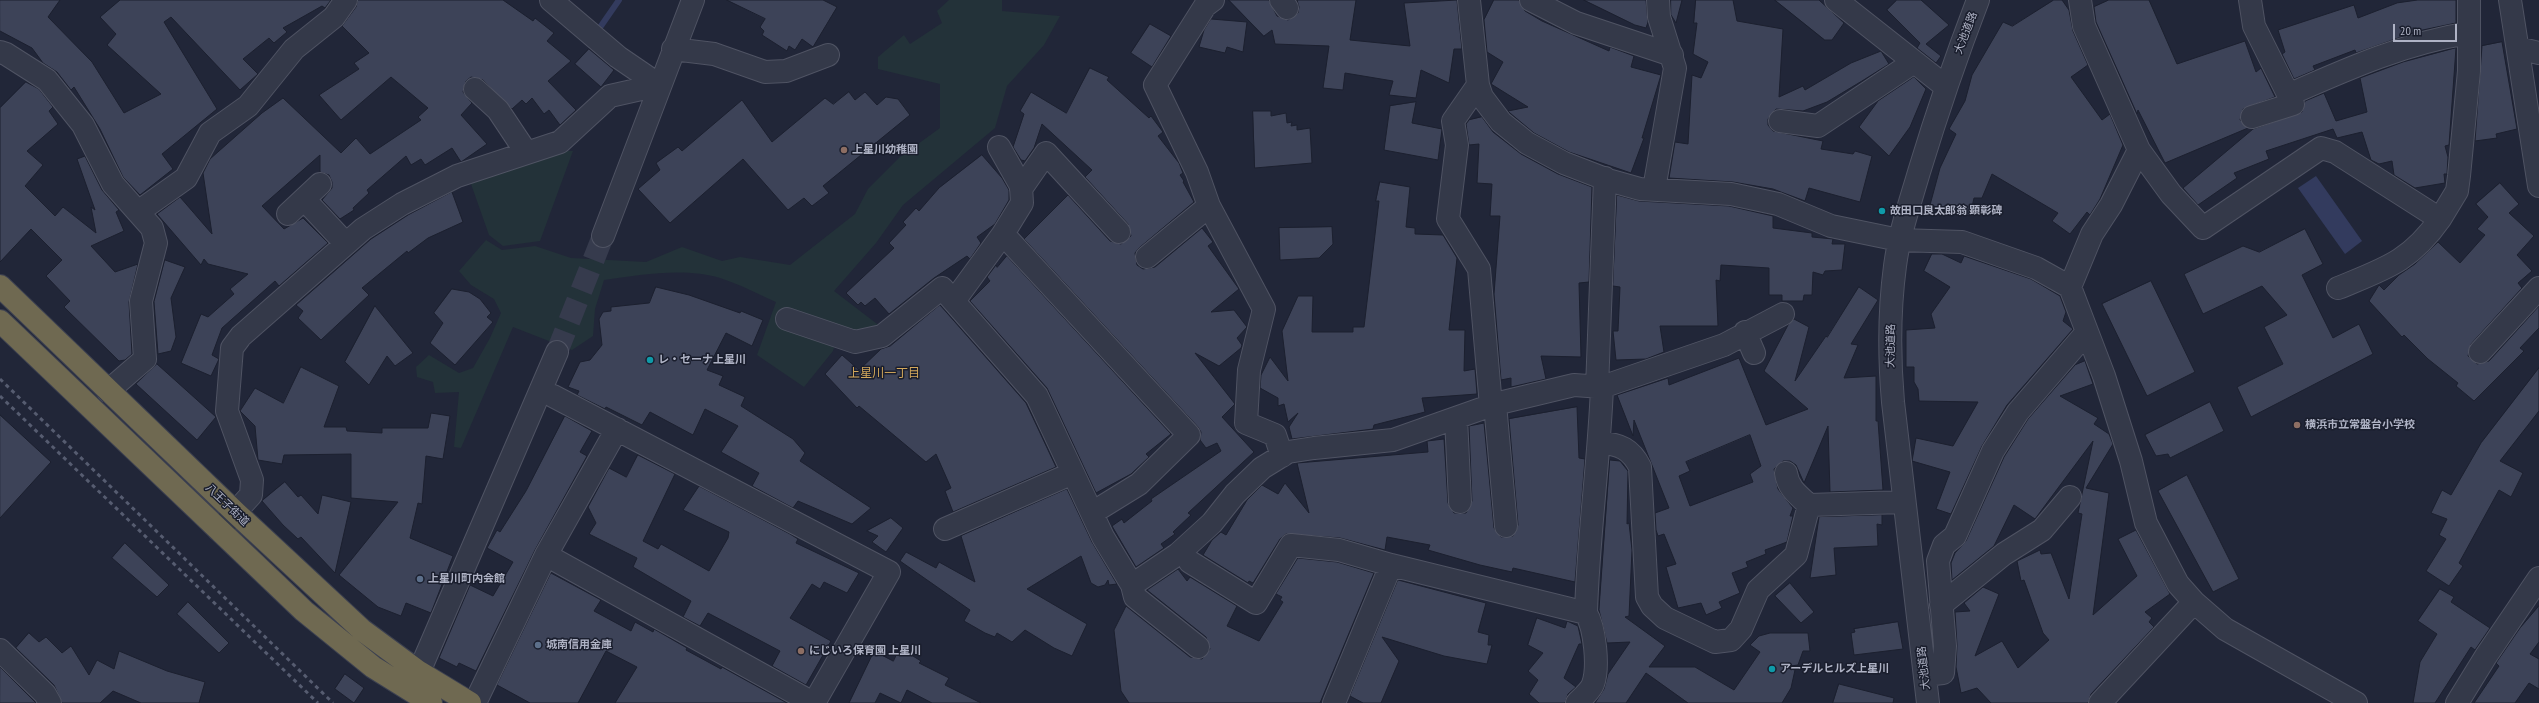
<!DOCTYPE html>
<html>
<head>
<meta charset="utf-8">
<style>
  body { margin:0 }
  #map { position:relative; width:2539px; height:703px; overflow:hidden; background:#212638; font-family:"PT Sans Narrow",sans-serif }
  canvas { display:block }
  .scale { position:absolute; left:2393px; top:24px; width:64px; height:18px; box-sizing:border-box; border:2px solid #afb3c5; border-top:0; padding-left:5px; font-size:12px; line-height:14px; white-space:nowrap; color:#afb3c5; -webkit-text-stroke:3px #1a1e2d; paint-order:stroke }
</style>
</head>
<body>
<div id="map">
<canvas width="2539" height="703"></canvas>
<div class="scale">20 m</div>
</div>
<script>
const c = document.querySelector('canvas').getContext('2d');
c.lineJoin = 'round';
function paint(path, color) { c.fillStyle = color; c.fill(path, 'evenodd'); }
function trace(path, color, width, dash) { c.strokeStyle = color; c.lineWidth = width; c.lineCap = dash ? 'butt' : 'round'; c.setLineDash(dash || []); c.stroke(path); }
function label(font, color, halo, rows, align = 'center') {
  c.font = font + ' "PT Sans Narrow","Noto Sans JP",sans-serif'; c.lineWidth = 3; c.setLineDash([]); c.textBaseline = 'middle'; c.strokeStyle = halo; c.fillStyle = color; for (const [text, x, y, turn = 0] of rows) {
    c.save(); c.translate(x, y); c.rotate((+turn || 0) * Math.PI / 180); c.textAlign = isNaN(turn) ? turn : align; if (halo) c.strokeText(text, 0, 0); c.fillText(text, 0, 0); c.restore();
  }
}
paint(new Path2D(`
  M949 0H1002V11L1060 16 1044 45 1007 86 995 128 903 205 876 243 834 291 881 327 853 331 839 329 833 351 804 387 757 355 776 302C758 294 739 284 720 278 684 267 640 275 604 280L595 309 593 336 572 350 513 327 461 448 454 447 459 392 435 393 433 382 417 377 416 367 429 355 459 373 473 368 490 338 501 313 494 299 471 285 459 271 486 240 502 250 535 246 571 258 646 262 682 247 722 261 740 257 790 265 855 214 868 189 900 157 940 128V84L878 69V57L904 35 910 44 942 23 937 11Z
  M560 151H573L540 241 503 246 489 235 471 184 475 175Z`), '#233239');
paint(new Path2D(`
  M2316 176 2362 241 2345 254 2298 188Z`), '#333b5e');
trace(new Path2D(`
  M601 26 619 0`), '#333b5e', 6);
const building = new Path2D(`
  M0 0H60L48 17 92 62 124 113 161 94 107 45 116 34 100 17 120 0H331L325 8 322 6 283 28 287 32 274 43 269 38 243 59 258 74 240 90 171 17 164 22 217 109 162 154 173 169 140 195 123 177 100 129 74 87 71 90 57 72 43 63 32 48 0 31Z
  M358 0H503L533 21 535 18 554 33 547 41 571 61 548 81 576 110 560 125 549 110 544 114 532 98 526 104 522 100 512 109 483 80 471 77 466 81 463 92 472 103 461 115 487 144 461 162 452 148 425 165 421 159 411 165 406 156 367 190 369 193 353 208 354 210 340 219 322 200 332 188V182L329 175 320 172V155L262 206 284 229 303 218 328 243 279 286 275 281 222 328 212 355 219 359 211 376 181 363 201 314 208 317 234 294 230 289 248 274 208 264 204 259 201 265 157 214 180 197 212 234 203 173 210 159 262 113 283 98 341 153 356 138 370 154 421 120 418 117 428 108 391 77 341 120 319 95 359 69 354 63 369 53 342 26 356 7Z
  M727 0H823L837 7 813 47 802 39 795 50 789 46 787 51 762 35 764 31 760 27 765 19Z
  M1229 0H1269L1277 16 1288 20 1298 13 1299 7 1297 0H1356L1350 40 1410 46 1404 3 1457 0 1462 49H1454L1449 83 1421 70 1416 98 1389 95 1393 81 1345 73 1343 90 1323 88 1329 46 1275 44 1272 30 1264 36Z
  M1494 0H1519L1525 11 1542 21 1609 51 1610 47 1634 56 1631 67 1661 75 1642 138H1644L1631 173 1569 152 1534 133 1510 113 1508 111 1528 107 1491 84 1503 62 1487 52 1484 20Z
  M1584 0H1646L1648 22 1646 28 1635 25Z
  M1671 0H1682L1676 23 1671 15Z
  M1696 0H1733L1737 21 1783 29 1779 97 1803 86 1805 90 1851 63 1881 51 1889 64 1862 81 1827 102 1803 111 1776 109 1768 119V125L1773 131 1823 141 1821 149 1853 154 1855 151 1872 156 1860 202 1809 188 1805 201 1773 189 1733 182 1669 178 1675 142 1688 144 1692 75 1701 78 1708 62 1693 54 1697 23H1694Z
  M1775 0H1819L1844 23 1832 40H1825Z
  M1897 0H1921L1949 25 1926 44 1941 56 1936 63 1917 48 1920 43 1887 10Z
  M2054 0H2062L2069 10 2073 31 2088 65 2071 77 2102 120 2110 114 2123 145 2100 199 2090 215 2087 212 2070 234 2052 221 2058 213 1992 174 1982 198H1974L1970 216 1930 205 1940 168 1956 134 1949 129 1965 101 1972 75 2003 22 2012 26Z
  M2109 0H2149L2177 64 2245 41 2256 72 2261 68 2275 97 2243 109 2240 120 2248 128 2165 163 2138 110 2137 114 2096 22 2094 7Z
  M2418 0H2456V23L2418 31 2356 53 2355 50 2313 66 2315 70 2294 79 2282 54 2285 52 2278 30 2354 5 2358 18 2397 3Z
  M1211 19 1247 22 1243 52 1227 47 1225 53 1199 47 1204 30Z
  M1150 24 1171 36 1152 67 1131 53Z
  M2502 42 2517 129 2496 134 2497 138 2475 141 2482 46Z
  M2456 48 2449 145 2445 146 2448 157 2447 174H2444L2445 183 2415 188 2394 175 2392 161 2379 164 2371 160 2362 132 2337 138 2333 129 2266 151 2269 159 2234 173 2237 178 2198 205 2183 188 2253 129 2302 112 2305 101 2324 93 2336 121 2367 112 2360 78 2403 62Z
  M589 49 614 70 601 87 575 64Z
  M1090 68 1109 77 1107 80 1149 118 1151 116 1163 132 1158 136 1179 163 1183 173 1180 175 1184 181 1183 182 1194 202 1139 248 1135 253 1137 265 1143 269 1155 267 1202 228 1213 242 1208 246 1239 289 1211 312 1234 310 1247 327 1237 338 1242 345 1241 348 1219 366 1195 353 1235 404 1222 417 1254 452 1188 513 1191 515 1173 532 1175 534 1161 544 1164 548 1136 567 1112 526 1122 519 1124 523 1152 501 1151 499 1221 451 1217 443 1206 448 1200 440 1201 432 1198 427 1024 239 1068 195 1110 241 1121 244 1131 236 1128 224 1085 177 1092 170 1042 124 1034 148 1025 161 1021 160 1013 147 1024 114 1020 111 1031 92 1066 113Z
  M1914 77 1926 89 1910 127 1889 156 1859 127 1878 101Z
  M26 82 39 89 53 107 49 111 58 124 27 151 43 165 25 186 55 216 63 207 96 233 91 207 95 210 77 159 85 156 102 190 119 210 116 212 124 231 91 246 115 272 138 264 129 302 132 354 125 360 119 361 64 307 70 301 46 276 62 260 31 229 0 262V108Z
  M849 92 855 100 865 92 877 105 886 97 898 99 910 115 823 186 829 193 812 206 804 198 788 210 743 159 670 223 638 189 660 170 656 163 678 147 682 151 742 100 772 142 825 98 833 104Z
  M1416 102 1412 123 1442 129 1438 160 1384 150 1390 106Z
  M1253 111H1271V116L1286 113 1287 123 1292 122 1291 126 1297 125V130L1310 128 1312 163 1255 168Z
  M1482 117 1493 132 1521 154 1558 174 1592 187 1589 282 1579 283 1581 357 1541 356 1546 379 1511 387V378L1501 380 1494 294 1500 216H1490L1492 184 1477 183 1479 144 1469 145 1466 124 1469 120Z
  M982 155 1002 178 1009 190V200L995 224 977 237 981 243 970 259 967 256 934 278 889 314 875 298 865 306 861 302 858 305 846 293 894 248 889 243 906 225 903 222 916 208 919 211 939 188Z
  M1380 182 1410 187 1406 227 1415 228V234L1443 235 1457 258 1449 330H1465L1464 371 1475 369 1477 394 1422 398 1425 412 1374 425 1373 429 1292 439 1289 427 1298 413 1288 422 1284 404 1278 406V398L1260 388 1261 375 1270 357 1288 381 1282 331 1298 296H1313L1312 332H1353V327H1364L1379 201H1376Z
  M2500 183 2519 204 2509 213 2534 236 2517 255 2532 271 2518 283 2522 288 2471 344 2468 356 2477 364 2489 361 2539 306V328L2520 348 2524 351 2474 401 2456 386 2458 383 2428 359 2404 335 2402 337 2369 301 2379 285 2384 290 2399 275 2415 264 2438 242 2460 263 2485 235 2477 229 2488 217 2476 204Z
  M452 192 463 222 428 238 408 253 407 251 362 288 369 295 321 340 298 318 303 311 296 305 371 239 408 215Z
  M1617 195 1639 201 1729 206 1773 216V228L1812 233V237L1833 239 1832 244H1845L1842 270 1825 271 1823 275 1813 272 1812 295H1804L1803 301H1782V295H1769V268L1721 265 1720 281 1716 280 1718 326H1660L1664 352 1646 359 1616 360 1613 331H1618L1620 287 1613 286Z
  M1332 227 1333 244 1319 258 1280 260 1279 228Z
  M2305 229 2323 264 2302 275 2333 338 2359 324 2373 354 2251 417 2237 387 2283 364 2264 327 2287 315 2262 286 2203 314 2184 274 2243 246 2259 252Z
  M1932 254H1942L1961 263 1964 256 2031 279 2060 296 2066 312 2063 321 2073 329 2007 405 1982 446 1951 514 1936 509 1950 472 1912 461 1916 438 1953 446 1978 402 1919 401 1918 389 1914 382V367H1906V330L1935 328 1931 314 1950 287 1924 271Z
  M1007 256 1171 434 1146 454 1149 457 1131 474 1096 493 1047 388 970 301 990 281 987 277 996 265 997 267Z
  M165 260 185 267 171 298 176 337 171 351 158 354 154 302Z
  M2151 281 2195 372 2147 396 2102 304Z
  M656 287 689 295 740 313 741 311 763 320 752 346 726 333 707 370 723 376 719 385 745 397 741 406 793 439 805 453 800 461 871 508 852 524 798 501 793 508 752 486 759 473 721 452 738 426 705 409 693 435 650 412 642 425 606 407 605 409 577 395 579 391 568 387 580 362 590 360 602 345 599 319 603 312 611 311V307L649 303Z
  M1859 287 1878 300 1851 344 1858 345 1844 378 1876 376V421H1878L1883 490 1830 492 1828 426 1804 483 1796 465 1790 461H1783L1774 469 1778 489 1793 508 1790 516H1793L1787 542 1765 550 1766 554 1746 562 1748 567 1732 573 1740 593 1719 602 1722 608 1706 615 1701 603 1678 608 1666 567 1676 564 1664 534 1658 536 1656 530 1655 513 1669 508 1634 420 1633 436 1617 395 1668 378 1669 385 1739 358 1766 425 1808 409 1764 371 1788 325 1794 319 1809 327 1795 381 1826 336 1827 337ZM1750 435 1761 466 1750 474 1753 482 1690 506 1679 476 1690 471 1686 462Z
  M452 289 469 292 480 299 491 313 487 317 493 322 455 365 430 343 443 323 434 313Z
  M940 305 1026 403 1056 467 953 512 945 491 951 488 936 454 926 462 859 406 857 408 825 374 842 355 859 370 881 349 890 346Z
  M375 306 413 353 395 366 387 356 369 385 345 362Z
  M2085 361 2093 384 2060 396 2098 418 2094 424 2109 434 2113 444 2086 488 2109 493 2093 615 2137 576 2118 539 2136 530 2170 594 2145 612 2152 618 2149 622 2154 627 2091 694 2088 703H1991L1977 688 1961 693 1956 667 1957 645 1955 612 1970 611 1964 603 1983 587 1999 594 1975 656 2002 641 2018 668 2049 640 2043 633 2024 580 2021 581 2017 561 2040 550 2041 554 2051 553 2069 599 2082 514 2078 513 2093 441 2035 519 2014 505 1994 546 1952 580 1951 563 1955 553 1966 541 2004 457 2028 419 2075 365Z
  M157 364 216 417 197 440 136 384Z
  M301 367 339 386 324 427H346L347 431 382 433V428H428L431 413 450 416 443 459 426 456 422 504 418 503 410 538 453 556 431 613 406 603 401 616 378 607 339 575 398 502 351 498V454L284 455 282 464 258 460 255 426 240 411 255 388 283 403Z
  M2539 368V411L2500 461 2523 473 2511 497 2499 490 2459 563 2463 566 2449 586 2426 571 2446 539 2439 535 2447 519 2431 513 2442 490 2451 495 2481 443Z
  M2210 402 2224 431 2170 458 2168 454 2156 456 2145 435Z
  M1577 407 1579 458 1585 459 1575 582 1513 568 1512 572 1480 565 1428 550 1430 545 1387 537 1385 550 1340 538 1286 534 1280 539 1253 583 1249 581 1248 583 1203 555 1212 540 1221 532 1226 535 1247 500 1262 485 1278 494 1285 483 1309 513 1297 463 1428 452 1427 441 1444 439 1448 503 1454 513H1466L1472 501 1469 426 1484 423 1494 528 1501 537 1513 536 1518 525 1509 419Z
  M0 415 51 462 0 518Z
  M565 416 592 431 580 452 587 456 535 550 476 671 459 663 457 667 439 658 470 585 493 596 513 562 487 548 497 530 500 532 526 491Z
  M638 455 675 474 643 541 658 549 661 544 709 571 728 538 729 532 683 510 699 486 790 534 798 539 796 543 859 573 847 593 824 582 820 589 812 584 790 618 831 641 806 685 772 666 780 651 708 613 700 626 683 617 691 601 633 567 637 558 589 534 596 523 588 507 609 468 626 477Z
  M1610 460 1620 461 1628 471 1627 524 1629 523 1632 550 1629 616 1625 617 1665 646 1649 667H1695L1734 690 1760 652 1750 645 1759 636 1770 633H1808L1810 651H1803L1798 665 1783 667 1795 670 1791 688 1782 703H1688L1646 673 1626 703H1595L1604 689 1608 674 1630 642 1607 643 1599 610Z
  M2187 475 2239 579 2213 592 2158 491Z
  M285 482 298 497 301 495 318 514 322 495 351 502 335 573 301 537 298 539 283 525 262 501Z
  M1067 489 1092 542 1117 584 1109 585 1108 580 1105 585 1098 587 1091 583 1081 556 1027 589 1087 624 1072 656 1054 648 1025 630 1012 642 997 633 995 637 985 633 964 621 970 610 900 561 906 552 936 568 939 562 975 582 961 536Z
  M1882 515V525L1877 524 1878 546 1834 548 1836 575 1810 578 1819 517Z
  M891 518 903 528 886 552 872 542 878 536 867 531Z
  M125 543 169 585 157 597 112 558Z
  M1298 558 1337 562 1374 573 1320 703H1129L1121 691 1114 630 1126 606 1190 657 1202 659 1210 649 1206 637 1147 590 1178 569 1187 581 1190 577 1237 606 1227 626 1259 641 1283 602 1280 600 1282 597 1276 594Z
  M551 573 601 600 594 611 631 631 635 622 653 632 654 629 687 648 686 650 721 669 722 667 787 703H615L637 667 606 651 578 703H530L497 685Z
  M1398 580 1486 603 1478 632 1489 635 1488 645H1492L1487 664 1444 656 1382 637 1399 661 1381 703H1363L1350 696Z
  M1790 583 1814 612 1801 623 1775 596Z
  M2440 589 2454 597 2451 602 2490 628 2475 650 2471 647 2435 703H2413L2420 662 2437 634 2418 621Z
  M188 602 229 643 219 653 177 614Z
  M2539 606V642L2530 654 2539 659V689L2529 683 2515 703H2474L2499 666 2496 663 2520 628Z
  M1537 618 1565 628 1567 621 1578 626 1582 644H1579L1564 678 1576 687 1568 694 1565 703H1539L1529 694 1538 680 1528 671 1543 653 1528 645Z
  M1898 622 1903 649 1854 655 1851 633 1855 632 1854 629Z
  M29 633 39 642 46 637 62 653 71 646 89 675 97 660 114 669 119 651 167 671 205 682 199 703H141L113 691 100 703H62L54 685 16 648Z
  M900 648 921 661 919 663 949 678 945 685 981 703H932L907 690 901 703 880 693 875 703H849L874 651 893 661Z
  M0 667 36 703H0Z
  M345 674 364 688 354 703 335 689Z
  M1839 684 1894 698 1893 703H1833Z`);
paint(building, '#3d4358');
trace(building, '#1c202f', 1);
trace(new Path2D(`
  M557 352 603 236`), '#363b4d', 22, [22, 11]);
const minor = new Path2D(`
  M551 0 618 57 659 85
  M1213 0 1205 6 1155 85 1197 172 1209 206 1264 309 1249 370 1246 423 1275 435 1282 456
  M1281 0 1287 8
  M1469 0 1478 85 1482 97 1501 122 1527 143 1564 163 1608 180 1640 189 1731 194 1778 204 1831 226 1899 240 1962 242 2036 268 2070 287 2104 376 2131 461 2146 523 2178 584 2194 602 2225 629 2356 703
  M1531 0 1576 23 1672 55
  M1836 0 1945 86
  M2080 0 2084 26 2139 150 2171 194 2203 228 2321 148 2335 152 2440 219C2410 262 2384 269 2338 288
  M2250 0 2254 26 2293 104 2252 117
  M2510 0 2539 186
  M2518 48 2539 53
  M673 49 714 54 765 72 786 71 828 55
  M0 52 6 54 47 80 83 125 113 184 152 228 156 243 141 301 145 359 108 391
  M1478 85 1453 121 1457 145 1448 219 1479 269 1491 406
  M475 89 498 110 526 152
  M2288 95C2347 69 2405 43 2469 33
  M1780 121 1818 126 1914 62
  M1021 189 1046 153 1119 232
  M1654 189 1675 68 1659 17 1658 0
  M304 199 346 244
  M138 212 186 178 210 133 248 106 294 49 334 17 346 0
  M288 214 320 184
  M2440 219 2457 191 2459 176 2469 71V0
  M1003 234 1189 435 1139 484 1092 513
  M603 236 693 0
  M1147 257 1209 206
  M2070 287 2092 234 2111 205 2139 150
  M954 301 1003 234 1022 203 1021 186 999 147
  M787 319 855 342 882 336 942 288 1037 396 1103 537 1132 585 1135 597 1198 647
  M1745 332 1754 353
  M2480 352 2539 288
  M1597 388 1605 178
  M553 396 889 572 814 703
  M1495 404 1506 526
  M1456 418 1460 502
  M1600 443C1620 444 1631 449 1640 467L1647 597 1652 606 1665 618 1715 642 1731 640 1741 629 1758 590 1796 555 1809 505 1903 502
  M1786 473C1788 488 1798 495 1809 505
  M945 529 1073 473
  M219 530 251 495 252 480 227 411 232 348 241 336 363 229 402 204 457 176 560 142 610 96 659 85
  M546 555 813 703
  M1190 562 1256 603 1291 545 1339 550 1391 565 1586 613C1588 538 1599 463 1602 387
  M1132 585 1178 554 1212 523 1235 494 1262 468 1288 452 1314 448 1393 440 1495 404 1574 385 1602 387 1724 345 1783 314
  M1941 605 2004 554 2042 530 2070 497
  M0 650 45 694 50 703
  M419 672 557 352
  M1925 675 1943 673 1945 646 1938 561 1944 545 1955 536 1993 451 2018 412 2087 332
  M475 703 546 555 617 429
  M1334 703 1391 565
  M1577 703C1582 698 1591 690 1593 684 1599 667 1595 628 1586 613
  M1928 703 1893 402C1889 356 1889 311 1895 266 1899 234 1910 203 1919 172 1937 113 1956 57 1978 0
  M2100 703 2194 602
  M2457 703 2486 656 2539 578`);
const highway = new Path2D(`
  M0 286 236 513 362 630 419 672 470 703
  M0 321 304 611 373 667 431 703`);
trace(minor, '#4f5363', 24);
trace(highway, '#3c4050', 24);
trace(minor, '#343949', 22);
trace(highway, '#6f6951', 22);
trace(new Path2D(`
  M0 379 333 703
  M0 396 318 703`), '#565c70', 3, [4, 4]);
for (const [x, y, r, color] of [
  [844,150,4,"#8d6e63"],
  [1882,211,4,"#0f9aa8"],
  [650,360,4,"#0f9aa8"],
  [2297,425,4,"#8d6e63"],
  [420,579,4,"#5c6f8a"],
  [538,645,4,"#5c6f8a"],
  [801,651,4,"#8d6e63"],
  [1772,669,4,"#0f9aa8"]
]) { const dot = new Path2D(); dot.arc(x, y, r, 0, 2 * Math.PI); c.fillStyle = color; c.fill(dot); trace(dot, '#1a1e2d', 1.5); }
label('11px', '#afb3c5', '#1a1e2d', [
  ["大池道路",1966,33,-69],
  ["大池道路",1891,346,-89],
  ["八王子街道",227,505,44],
  ["大池道路",1924,668,-96]
]);
label('bold 11px', '#afb3c5', '#1a1e2d', [
  ["上星川幼稚園",852,150],
  ["故田口良太郎翁 顕彰碑",1890,211],
  ["レ・セーナ上星川",658,360],
  ["横浜市立常盤台小学校",2305,425],
  ["上星川町内会館",428,579],
  ["城南信用金庫",546,645],
  ["にじいろ保育園 上星川",809,651],
  ["アーデルヒルズ上星川",1780,669]
], 'left');
label('12px', '#d3a85c', '#1a1e2d', [
  ["上星川一丁目",884,374]
]);
</script>
</body>
</html>
